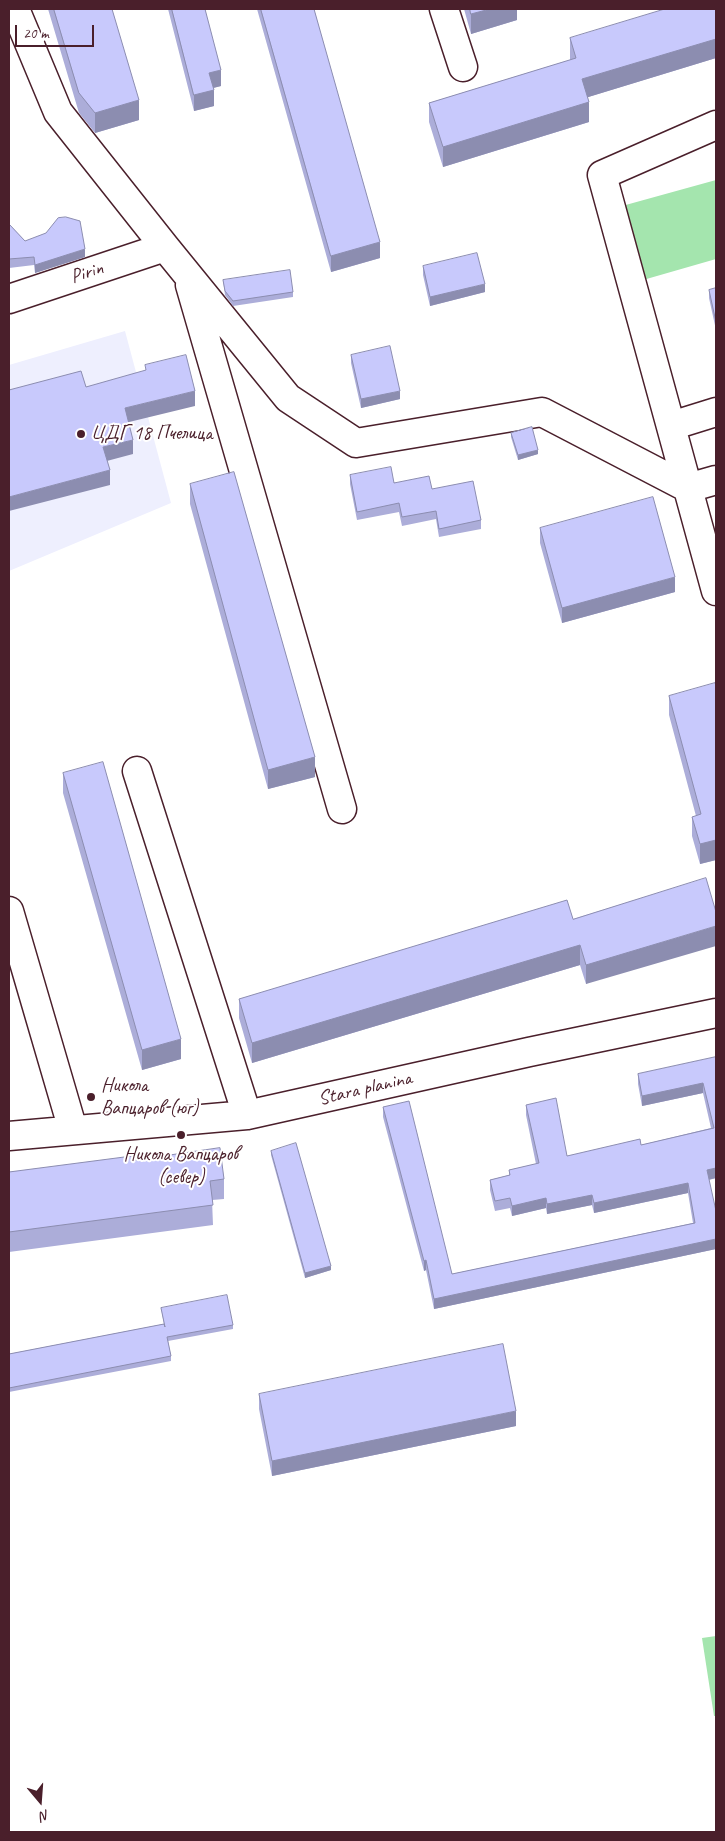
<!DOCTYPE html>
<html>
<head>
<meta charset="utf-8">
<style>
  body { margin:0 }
  #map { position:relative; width:725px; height:1841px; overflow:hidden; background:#fff; font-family:Caveat,sans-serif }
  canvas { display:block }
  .frame { position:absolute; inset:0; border:10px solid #4a1f2b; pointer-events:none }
  .north { position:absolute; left:15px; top:1776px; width:50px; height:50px; -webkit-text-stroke:4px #fff; paint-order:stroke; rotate:162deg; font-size:14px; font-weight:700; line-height:20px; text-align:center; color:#4a1f2b }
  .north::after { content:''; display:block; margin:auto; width:18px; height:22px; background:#4a1f2b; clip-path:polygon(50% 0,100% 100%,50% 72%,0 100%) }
  .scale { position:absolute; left:15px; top:25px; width:79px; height:22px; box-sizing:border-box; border:2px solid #4a1f2b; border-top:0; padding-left:6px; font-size:15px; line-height:18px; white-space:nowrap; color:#4a1f2b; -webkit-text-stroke:4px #fff; paint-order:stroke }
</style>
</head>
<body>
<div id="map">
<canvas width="725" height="1841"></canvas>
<div class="frame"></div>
<div class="north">N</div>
<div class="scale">20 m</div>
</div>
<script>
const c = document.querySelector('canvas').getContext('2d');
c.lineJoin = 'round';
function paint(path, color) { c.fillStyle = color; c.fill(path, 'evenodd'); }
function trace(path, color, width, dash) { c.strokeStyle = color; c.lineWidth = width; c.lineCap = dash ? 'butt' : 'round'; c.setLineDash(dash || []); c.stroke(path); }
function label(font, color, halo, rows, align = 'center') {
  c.font = font + ' Caveat,sans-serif'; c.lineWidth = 4; c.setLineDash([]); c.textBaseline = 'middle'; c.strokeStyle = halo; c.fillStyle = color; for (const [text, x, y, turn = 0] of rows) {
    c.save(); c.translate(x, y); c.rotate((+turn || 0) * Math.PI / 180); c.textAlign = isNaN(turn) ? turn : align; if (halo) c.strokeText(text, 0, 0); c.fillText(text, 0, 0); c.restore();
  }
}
paint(new Path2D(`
  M125 331 171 503 9 571V365Z`), '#eeeffe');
paint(new Path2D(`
  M716 180V259L643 280 622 206Z
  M716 1636V1716H714L702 1638Z`), '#a4e5ae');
const minor = new Path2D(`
  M15 9 58 112 165 247 288 398 356 443 542 412 688 488 716 480
  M444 9 463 67
  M716 125 602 175 716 591
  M190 285 342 809
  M9 299 165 247
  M671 426 716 412
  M137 771 247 1115
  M9 911 73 1130
  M9 1136 247 1115 529 1052 716 1013`);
trace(minor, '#4a1f2b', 31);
trace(minor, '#fff', 28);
paint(new Path2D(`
  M48 9H112L139 120 95 133 79 113Z
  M168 9H205L221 86 213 88 214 106 194 111Z
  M257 9H314L380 258 331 272Z
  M464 9H517V20L471 34Z
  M716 9V58L588 97 589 122 443 167 429 122V103L570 60V38Z
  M9 224 25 241 85 257 35 273 34 265 9 268Z
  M423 266 485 292 430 306 423 275Z
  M223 280 293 292V297L233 306 225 295Z
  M716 288V330L709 298V290Z
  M351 355 400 399 361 408 351 363Z
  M511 433 538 454 518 460 511 437Z
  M350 475 432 489 481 520V529L439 537 436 519 402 526 399 512 357 520 350 484Z
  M190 484 315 777 268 789 190 504Z
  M540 528 675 592 562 623 540 543Z
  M716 686V860L700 864 692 836V817L696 816 669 715V696Z
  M63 773 181 1059 142 1070 63 793Z
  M716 912 586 984 580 965 252 1063 239 1018V999L573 919Z
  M716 1057V1178L709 1180 716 1249 434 1309 426 1270 424 1271 383 1117V1107L452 1274 693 1223 688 1193 594 1213 592 1205 547 1214 546 1208 512 1216 510 1208 495 1211 490 1190V1180L509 1175V1170L536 1164 526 1115V1105L567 1156 641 1145 711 1128 703 1093 642 1106 638 1084V1074Z
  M271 1151 331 1270 305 1278 271 1155Z
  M133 1160 224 1179V1199L212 1200 213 1225 9 1252V1172Z
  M161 1308 233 1325V1329L168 1341 171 1356V1361L9 1392V1354L164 1324Z
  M259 1394 516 1426 272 1476 259 1409Z`), '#acadd9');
paint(new Path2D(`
  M490 9H517V20L471 34V14Z
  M716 39V58L582 99V79Z
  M221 70V86L209 89V73Z
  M214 90V106L194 111V95Z
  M139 100V120L95 133V113Z
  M589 102V122L443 167V147Z
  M380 242V258L331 272V256Z
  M85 249V257L35 273V265Z
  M485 284V292L430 306V297Z
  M195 391V406L125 423V408Z
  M400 391V399L361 408V399Z
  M133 440V454L103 462V447Z
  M538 450V454L518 460V455Z
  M110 470V485L9 511V497Z
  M675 577V592L562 623V608Z
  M315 757V777L268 789V770Z
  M716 840V860L700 864V844Z
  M716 926V946L586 984V965Z
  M580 945V965L252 1063V1043Z
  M181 1039V1059L142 1070V1050Z
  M703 1083V1093L642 1106V1096Z
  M716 1168V1178L707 1180V1170Z
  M688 1183V1193L594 1213V1203Z
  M592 1195V1205L547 1214V1204Z
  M546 1198V1208L512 1216V1206Z
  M716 1239V1249L434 1309V1299Z
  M426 1260V1270L424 1271V1261Z
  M331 1266V1270L305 1278V1273Z
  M516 1411V1426L272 1476V1461Z`), '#8c8db0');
const building = new Path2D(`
  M54 9H112L139 100 95 113 79 93Z
  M172 9H205L221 70 209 73 214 90 194 95Z
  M261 9H314L380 242 331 256Z
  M470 9H490L471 14Z
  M665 9H716V39L582 79 589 102 443 147 429 103 576 58 570 38Z
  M66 217 80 221 85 249 35 265 34 257 9 259V224L25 241 46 233 58 218Z
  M477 253 485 284 430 297 423 266Z
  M290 270 293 292 233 301 225 291 223 280Z
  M716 288V322L709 290Z
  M390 346 400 391 361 399 351 355Z
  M186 355 195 391 125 408 133 440 103 447 110 470 9 497V390L81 371 86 387 146 370 145 365Z
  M532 427 538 450 518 455 511 433Z
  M391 467 394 483 429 476 432 489 473 481 481 520 439 529 436 511 402 517 399 503 357 512 350 475Z
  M234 472 315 757 268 770 190 484Z
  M653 497 675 577 562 608 540 528Z
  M715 683 716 686V840L700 844 692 817 701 814 669 696Z
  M103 762 181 1039 142 1050 63 773Z
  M706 878 716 912V926L586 965 580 945 252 1043 239 999 567 900 573 919Z
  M716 1057V1168L707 1170 716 1211V1239L434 1299 426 1260 424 1261 383 1107 409 1101 452 1274 695 1223 688 1183 594 1203 592 1195 547 1204 546 1198 512 1206 510 1198 495 1201 490 1180 510 1175 509 1170 539 1163 526 1105 556 1098 567 1156 640 1139 641 1145 714 1128 703 1083 642 1096 638 1074Z
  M296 1143 331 1266 305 1273 271 1151Z
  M220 1148 224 1179 210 1181 213 1205 9 1232V1172L132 1156 133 1160Z
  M227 1295 233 1325 167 1337 171 1356 9 1388V1354L164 1324 165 1327 161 1308Z
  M503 1344 516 1411 272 1461 259 1394Z`);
paint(building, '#c8c9fc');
trace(building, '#8c8db0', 1);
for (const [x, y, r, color] of [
  [81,434,5,"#4a1f2b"],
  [91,1097,5,"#4a1f2b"],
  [181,1135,5,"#4a1f2b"]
]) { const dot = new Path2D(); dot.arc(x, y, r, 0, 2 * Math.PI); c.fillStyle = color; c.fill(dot); trace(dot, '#fff', 2); }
label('20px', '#4a1f2b', '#fff', [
  ["Pirin",87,273,-18],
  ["Stara planina",365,1089,-13]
]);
label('20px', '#4a1f2b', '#fff', [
  ["ЦДГ 18 Пчелица",91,434],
  ["Никола",101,1086],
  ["Вапцаров (юг)",101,1109],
  ["Никола Вапцаров",181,1155,"center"],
  ["(север)",181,1178,"center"]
], 'left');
</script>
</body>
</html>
